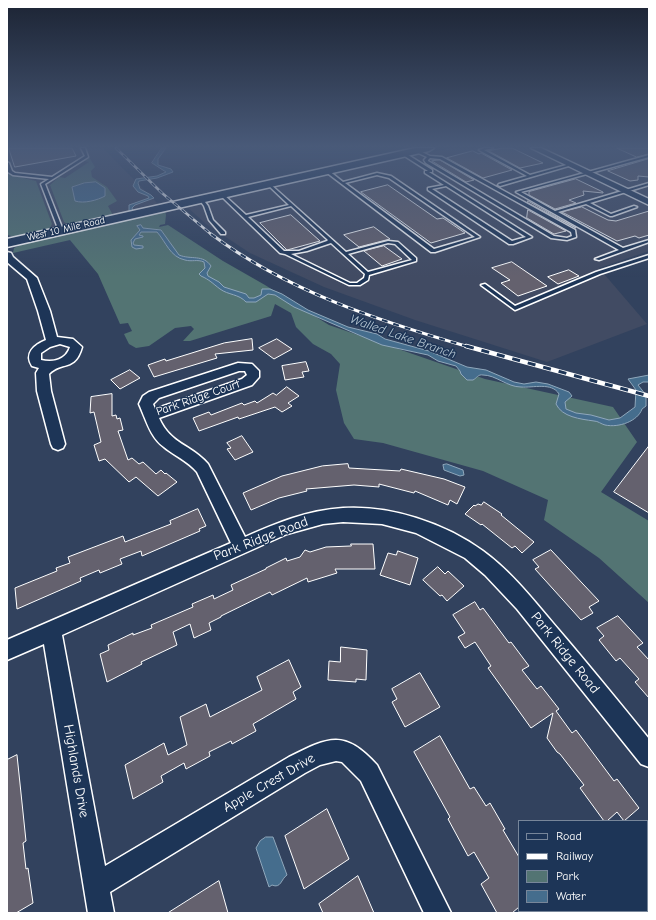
<!DOCTYPE html>
<html>
<head>
<meta charset="utf-8">
<style>
  body { margin:0 }
  #map { position:relative; width:656px; height:920px; overflow:hidden; background:#32425e; font-family:"Comic Neue",sans-serif }
  canvas { display:block }
  .frame { position:absolute; inset:0; border:8px solid #fff; pointer-events:none }
  .legend { position:absolute; left:518px; top:820px; width:130px; height:92px; box-sizing:border-box; background:#1d3557; border:1px solid #77869a; margin:0; padding:5px 7px; list-style:none; font-size:12px; color:#fff }
  .legend li { display:flex; align-items:center; gap:8px; height:20px }
  .legend b { width:20px; border:1px solid #77869a }
</style>
</head>
<body>
<div id="map">
<canvas width="656" height="920"></canvas>
<div class="frame"></div>
<ul class="legend">
<li><b style="height:5px;background:#1d3557"></b>Road</li>
<li><b style="height:5px;background:#fff"></b>Railway</li>
<li><b style="height:11px;background:#537473"></b>Park</li>
<li><b style="height:11px;background:#456d8d"></b>Water</li>
</ul>
</div>
<script>
const c = document.querySelector('canvas').getContext('2d');
c.lineJoin = 'round';
function paint(path, color) { c.fillStyle = color; c.fill(path, 'evenodd'); }
function trace(path, color, width, dash) { c.strokeStyle = color; c.lineWidth = width; c.lineCap = dash ? 'butt' : 'round'; c.setLineDash(dash || []); c.stroke(path); }
function label(font, color, halo, rows, align = 'center') {
  c.font = font + ' "Comic Neue",sans-serif'; c.lineWidth = 3; c.setLineDash([]); c.textBaseline = 'middle'; c.strokeStyle = halo; c.fillStyle = color; for (const [text, x, y, turn = 0] of rows) {
    c.save(); c.translate(x, y); c.rotate((+turn || 0) * Math.PI / 180); c.textAlign = isNaN(turn) ? turn : align; if (halo) c.strokeText(text, 0, 0); c.fillText(text, 0, 0); c.restore();
  }
}
paint(new Path2D(`
  M7 148H103L160 206 17 237 7 200Z
  M449 148H649V251L599 268 647 324 547 362 415 320 324 287 250 253 206 224 187 207Z`), '#414b63');
paint(new Path2D(`
  M89 157 95 167 91 171 92 177 107 187 117 201 108 206 114 217C103 219 73 228 64 222L50 185 59 177 65 178 89 162 84 161Z
  M7 172 15 176 36 181 52 224 50 228C42 233 15 239 8 235Z
  M165 211 166 215 165 224 160 225 159 227 168 225 223 261 265 285 329 325 485 379 613 407 637 442 601 492 649 521V603L599 558 544 520 548 500 483 471 383 443 354 439 344 423 336 390 340 364 331 354 313 344 296 327 291 313 275 304 271 316 190 341H183L194 329 191 326 175 328 149 346 136 348 129 344 124 334 132 331 128 323 120 324 98 274 70 240 13 253 14 248 23 244Z`), '#537473');
const water = new Path2D(`
  M162 148H166L158 159V165L171 169 173 172 157 178 139 181 138 183 140 189 151 195 154 198 135 205 132 208 133 211 129 212V205L149 198 148 196 138 192 133 186 136 179 157 176 166 172 152 163Z
  M96 182 105 188V196C98 200 84 204 75 201L72 187 84 183Z
  M141 225 143 228 161 230 179 255C191 260 203 254 211 266L207 273 208 276 219 282 224 287 246 294 249 298H254L261 295 262 289H270L282 294 308 310 348 327 377 334 385 339 429 351 467 367 486 370 514 382 524 384 536 382 548 384 569 392 572 396 565 402 566 409 576 413 591 415 609 420 620 418 635 407 636 390 628 379 649 375V382H643L638 385 646 395V406L642 409C638 421 619 428 605 425 601 424 598 421 594 421 580 419 562 417 556 404L559 394C552 382 533 388 521 387 507 387 496 375 483 375 478 374 477 378 473 380H467L461 374 460 371 456 366 438 361 428 355 382 345 294 307 275 295 268 294 256 302H246C239 294 228 295 220 289 212 283 210 280 201 276L199 274 205 268 204 262C197 259 192 262 185 260 170 257 166 242 157 232H141L139 235 143 236V237L135 239 133 243 134 245 143 246V248L136 249 132 247 131 240 140 230 137 226Z
  M447 464 463 470 464 475 460 476 444 470 443 465Z
  M266 837H273L287 875C281 879 281 889 272 885L269 887 256 848 260 841Z`);
paint(water, '#456d8d');
trace(water, '#8fa7bb', 1);
const building = new Path2D(`
  M9 148H72L76 156 15 167Z
  M503 148H512L543 163 520 168 489 151Z
  M617 148H649V154L637 157Z
  M473 151 479 154 481 153 512 170 483 178 447 158Z
  M649 159V177L638 176V180L630 181 608 171Z
  M440 160 474 180 466 182 432 161Z
  M576 179 603 192V193L583 191 584 195 569 200 576 203 555 209 529 195V192Z
  M388 185 437 219 443 218 465 233 431 243 361 192Z
  M528 201 576 228 528 203Z
  M582 207 608 220 616 221 649 211V235L639 238 635 236 617 241 562 212Z
  M528 210 566 231 554 234 527 218Z
  M291 215 320 241 287 250 260 223Z
  M374 227 390 239 359 247 344 235Z
  M384 246 402 259 382 266 364 251Z
  M512 262 547 286 518 296 501 283 510 280 492 268Z
  M569 270 579 276 558 284 548 277Z
  M252 339 253 350 215 354 217 358 154 377 148 365 165 359 166 361 224 343Z
  M277 339 292 349 274 359 259 348Z
  M306 362 309 371 302 372 304 377 285 380 282 366Z
  M130 370 140 378 120 389 111 380Z
  M287 387 299 396 288 403 292 406 282 412 275 407 239 419 238 417 199 431 193 418 209 412 211 415 242 403 244 405 255 401 257 403 273 393 276 395Z
  M112 394V416L116 415 117 419 120 418 123 430 118 431 128 460 132 458 139 464 143 462 156 474 161 470 165 474 166 473 177 482 158 496 136 477 129 482 105 459 99 461 94 445 101 442 94 412 90 413 91 397Z
  M242 436 253 452 235 460 227 449 231 448 227 443Z
  M649 446V513L614 492Z
  M348 464 349 468 400 471 401 469 444 479 465 487 457 504 450 500 448 505 415 491 414 493 379 484V487L354 485 306 489 307 491 279 498 251 510 243 493 282 476 322 466Z
  M484 502 502 514 501 515 534 542 522 553 515 546 512 548 482 524 481 525 465 514 474 505 475 506 478 504 481 505Z
  M198 509 206 526 199 529 200 531 142 556 141 551 120 559 122 564 100 573 99 570 80 578 81 581 17 609 15 588 57 571 56 568 70 563 68 557 123 536 125 542 171 524 170 521Z
  M351 544H373L375 569H335L337 573 308 582 307 578 272 595 270 592 221 616V617L209 623 211 630 194 638 190 624 173 632 177 645 141 662 142 664 107 682 100 654 109 650 108 645 133 633V635L152 628 151 625 193 607 192 604 213 595 214 599 233 590 231 585 266 569V568L286 558 287 561 300 557 305 550 310 552 326 547 351 546Z
  M551 550 599 601 589 607 593 613 581 620 535 569 539 567 533 560Z
  M398 551 418 558 410 585 380 575 388 553 396 555Z
  M438 567 445 574 448 571 464 586 447 601 442 595 440 596 423 580Z
  M475 602 480 610 483 608 509 643 511 642 529 666 522 670 537 689 541 686 559 709 556 711 572 733 576 730 614 781 617 779 639 808 624 821 617 812 607 821H604L580 788 584 785 560 754 557 752 547 738 553 713 531 728 488 668 491 666 475 642 465 648 458 637 465 633 453 615Z
  M618 616 643 643 637 647 649 660V698L635 682 639 679 620 658 616 661 599 640 604 636 597 628Z
  M341 647 367 650 366 680 356 679V682L328 680 329 661 340 662Z
  M289 660 301 687 293 692 296 699 253 724 256 731 232 744 231 741 209 752 210 756 186 769 184 763 161 776 163 782 133 799 125 765 164 743 168 755 187 745 180 717 206 704 210 717 262 690 257 677Z
  M420 673 440 707 405 727 392 702 397 699 392 689Z
  M440 736 470 789 474 787 486 806 490 803 505 829 503 830 519 857V907L512 913H497L481 884 489 878 474 852 468 856 448 819 450 817 414 752Z
  M17 755 26 841 23 843 26 869 28 868 33 903 16 913H7V760Z
  M327 809 349 859 304 889 285 836Z
  M358 876 374 913H323L319 904Z
  M219 881 228 913H168Z`);
paint(building, '#64616e');
trace(building, '#fff', 1);
const service = new Path2D(`
  M81 148H85L88 157 45 184 63 230 59 231 41 184 49 179 13 175 8 172 7 162 9 163 12 171 15 173 52 177 85 156Z
  M485 148H493L484 150 530 175 570 164 572 165 500 186 498 185 499 184 527 176 479 150Z
  M416 150H418L430 156 442 157 575 230 576 237 567 240 551 238 426 163 424 160 427 157 416 152ZM430 158 440 159 571 232 572 236 567 238 554 236 428 161V160Z
  M403 153H405L432 170V172H429L532 237 513 244H509L428 190V188L444 185 425 173V171H428L403 155ZM446 186 526 237 512 241 432 189Z
  M649 155V157L521 192 555 211 649 183V185L590 203 611 214 634 206 637 207 612 216H610L586 204 558 212 623 248 649 240V242L599 260 595 259 619 250 516 192Z
  M326 170H328L343 182 377 173 391 176 480 237 435 252H431L326 172ZM377 175 389 178 475 237 434 249 345 183Z
  M269 183 346 252 388 241 398 242 416 258V261L369 275 368 280 360 285H349L285 254 280 253 220 195 223 194 246 215 289 205 268 185 267 184ZM291 206 328 240 327 241 299 251H284L248 217ZM331 243 365 274 364 278 357 283H350L291 254 307 251ZM388 243 395 244 412 260 368 272 348 254Z
  M200 198H202L208 206 213 220 225 232V234H221L209 220 204 206 199 199Z
  M649 255V258L600 274 515 310 481 285 485 284 515 306 596 272Z`);
const minor = new Path2D(`
  M531 148H541L649 199V205Z
  M7 252 11 253 13 257 37 278 50 311 57 337 73 339 82 347C75 372 61 361 49 374L51 391 65 444 63 448 58 450 53 448 51 444 37 391 36 373 39 368 32 366C24 353 34 345 46 340L38 311 27 279 7 262ZM60 344 70 347C66 360 53 363 41 360V353L50 347Z
  M238 363 252 364 259 371V377L252 385 159 418C171 445 191 444 208 464L245 537C277 523 308 510 343 508 390 505 445 523 483 551 512 572 535 602 558 629 589 665 619 702 649 739V767L641 764 517 609 485 575 465 558 416 533 382 524 343 522 323 524 287 534 62 635 105 866 289 757C329 737 344 729 377 765L451 913H424L361 781 342 762 336 761 320 765 305 773 110 892 114 913H88L44 644 7 660V640L231 543 197 472C188 461 175 456 164 447 150 437 146 419 139 404L143 396 149 392ZM239 371H245L247 375 242 379 155 409 153 404 159 398Z`);
const secondary = new Path2D(`
  M415 148H434L429 151 7 247V239Z`);
trace(service, '#fff', 3);
trace(minor, '#fff', 3);
trace(secondary, '#fff', 3);
paint(service, '#1d3557');
paint(minor, '#1d3557');
paint(secondary, '#1d3557');
const railFar2 = new Path2D(`
  M116 148 162 193 212 235`);
const railFar1 = new Path2D(`
  M211 234C287 291 379 321 469 347`);
const rail = new Path2D(`
  M466 346 649 396`);
trace(railFar2, '#fff', 2.5);
trace(railFar1, '#fff', 3);
trace(rail, '#fff', 4.5);
trace(railFar2, '#1d3557', 1.5, [5]);
trace(railFar1, '#1d3557', 2, [6]);
trace(rail, '#1d3557', 3, [8]);
const sky = c.createLinearGradient(0, 0, 0, 277);
sky.addColorStop(0, '#1c2434');
sky.addColorStop(0.53, '#495a79');
sky.addColorStop(1, '#495a7900');
c.fillStyle = sky;
c.fillRect(0, 0, 656, 277);
label('10px', '#fff', '#1d3557', [
  ["West 10 Mile Road",66,229,-13]
]);
label('12px', '#fff', '#1d3557', [
  ["Park Ridge Court",198,398,-19]
]);
label('italic 13px', '#b5c5d1', '#1d3557', [
  ["Walled Lake Branch",403,337,19]
]);
label('14px', '#fff', '#1d3557', [
  ["Park Ridge Road",261,539,-21],
  ["Park Ridge Road",565,653,51],
  ["Highlands Drive",76,771,80],
  ["Apple Crest Drive",269,783,-30]
]);
</script>
</body>
</html>
